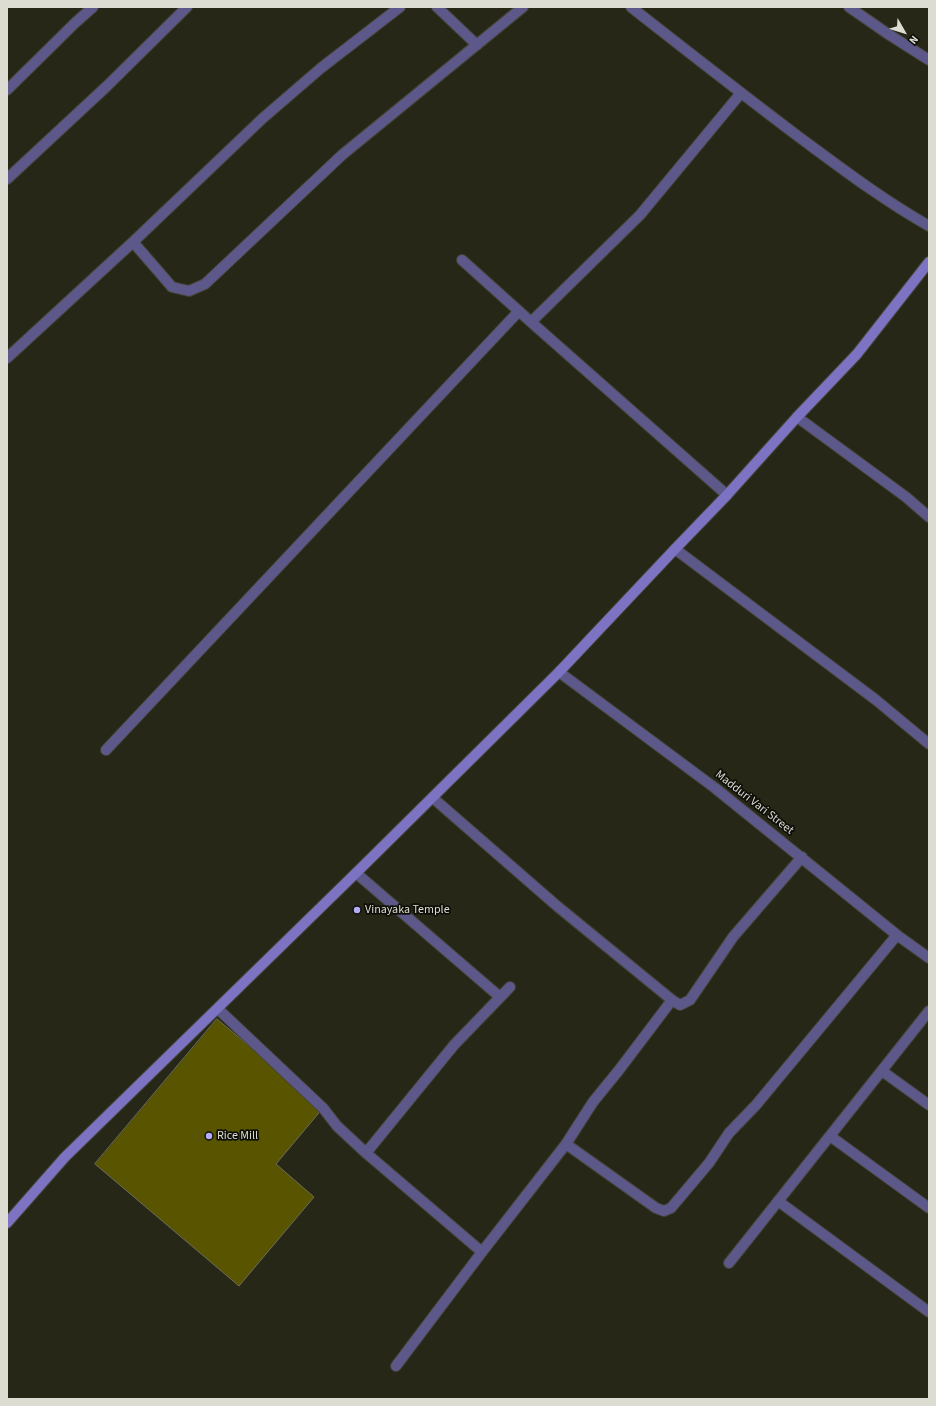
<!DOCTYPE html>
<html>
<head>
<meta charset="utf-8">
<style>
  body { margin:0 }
  #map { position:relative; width:936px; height:1406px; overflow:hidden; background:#272718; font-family:"Source Sans 3",sans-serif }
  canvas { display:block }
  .frame { position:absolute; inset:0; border:8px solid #dcdcd3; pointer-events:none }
  .north { position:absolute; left:884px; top:12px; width:40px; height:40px; -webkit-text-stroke:3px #0f0f09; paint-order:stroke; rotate:129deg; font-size:11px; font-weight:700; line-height:16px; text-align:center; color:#dcdcd3 }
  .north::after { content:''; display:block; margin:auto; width:14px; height:18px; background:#dcdcd3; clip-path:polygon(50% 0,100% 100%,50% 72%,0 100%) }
</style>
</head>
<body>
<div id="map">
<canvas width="936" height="1406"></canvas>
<div class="frame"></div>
<div class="north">N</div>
</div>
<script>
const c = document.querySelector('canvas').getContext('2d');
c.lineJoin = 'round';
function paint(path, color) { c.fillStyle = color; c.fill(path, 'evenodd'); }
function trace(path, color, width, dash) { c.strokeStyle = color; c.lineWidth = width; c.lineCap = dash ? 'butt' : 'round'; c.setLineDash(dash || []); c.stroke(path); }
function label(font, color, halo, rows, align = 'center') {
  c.font = font + ' "Source Sans 3",sans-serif'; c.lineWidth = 3.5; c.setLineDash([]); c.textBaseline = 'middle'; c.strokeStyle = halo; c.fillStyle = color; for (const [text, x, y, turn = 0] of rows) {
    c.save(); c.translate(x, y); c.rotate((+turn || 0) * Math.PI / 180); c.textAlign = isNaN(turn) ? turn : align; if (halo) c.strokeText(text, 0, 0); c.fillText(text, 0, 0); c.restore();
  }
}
const building = new Path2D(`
  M217 1019 323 1108 276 1164 314 1197 239 1286 95 1164Z`);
paint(building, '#585400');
trace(building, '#6d6d5c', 1);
const street = new Path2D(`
  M437 7 477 45
  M631 7C687 51 742 94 799 137 841 168 883 200 929 226
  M849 7 888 34 929 60
  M7 90 75 23 93 7
  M7 179 107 86 187 7
  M133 242 172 287 189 291 205 284 342 155 523 7
  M462 260 531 322 727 495
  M531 322 640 215 741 93
  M7 358 133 242 263 118 321 68 400 7
  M797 417 906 497 929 517
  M675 549 876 700 929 744
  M559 672 715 788 897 935 929 958
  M106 750 519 311
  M433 798 557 906 672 1000 680 1005 690 1000 733 937 802 857
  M356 873 500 997
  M218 1009 323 1108 337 1126 366 1153 482 1252
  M882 1071 929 1105
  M830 1136 929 1208
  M566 1144 656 1208 664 1211 671 1208 709 1163 729 1133 756 1105 897 935
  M366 1153 454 1045 510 987
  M778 1201 929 1312
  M729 1263 929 1011
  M396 1366 482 1252 566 1144 593 1102 619 1070 672 1000`);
const secondary = new Path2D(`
  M7 1223 65 1157 356 873 559 672 675 549 727 495 797 417 857 354 929 262`);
trace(street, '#444436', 12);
trace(secondary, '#444436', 12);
trace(street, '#5d588a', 10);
trace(secondary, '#7c73c3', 10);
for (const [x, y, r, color] of [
  [357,910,4,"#b3adf9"],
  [209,1136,4,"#b3adf9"]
]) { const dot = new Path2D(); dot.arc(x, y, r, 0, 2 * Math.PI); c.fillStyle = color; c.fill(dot); trace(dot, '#0f0f09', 1.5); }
label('12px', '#dcdcd3', '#0f0f09', [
  ["Madduri Vari Street",754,803,38]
]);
label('12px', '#dcdcd3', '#0f0f09', [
  ["Vinayaka Temple",365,910],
  ["Rice Mill",217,1136]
], 'left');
</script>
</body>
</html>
